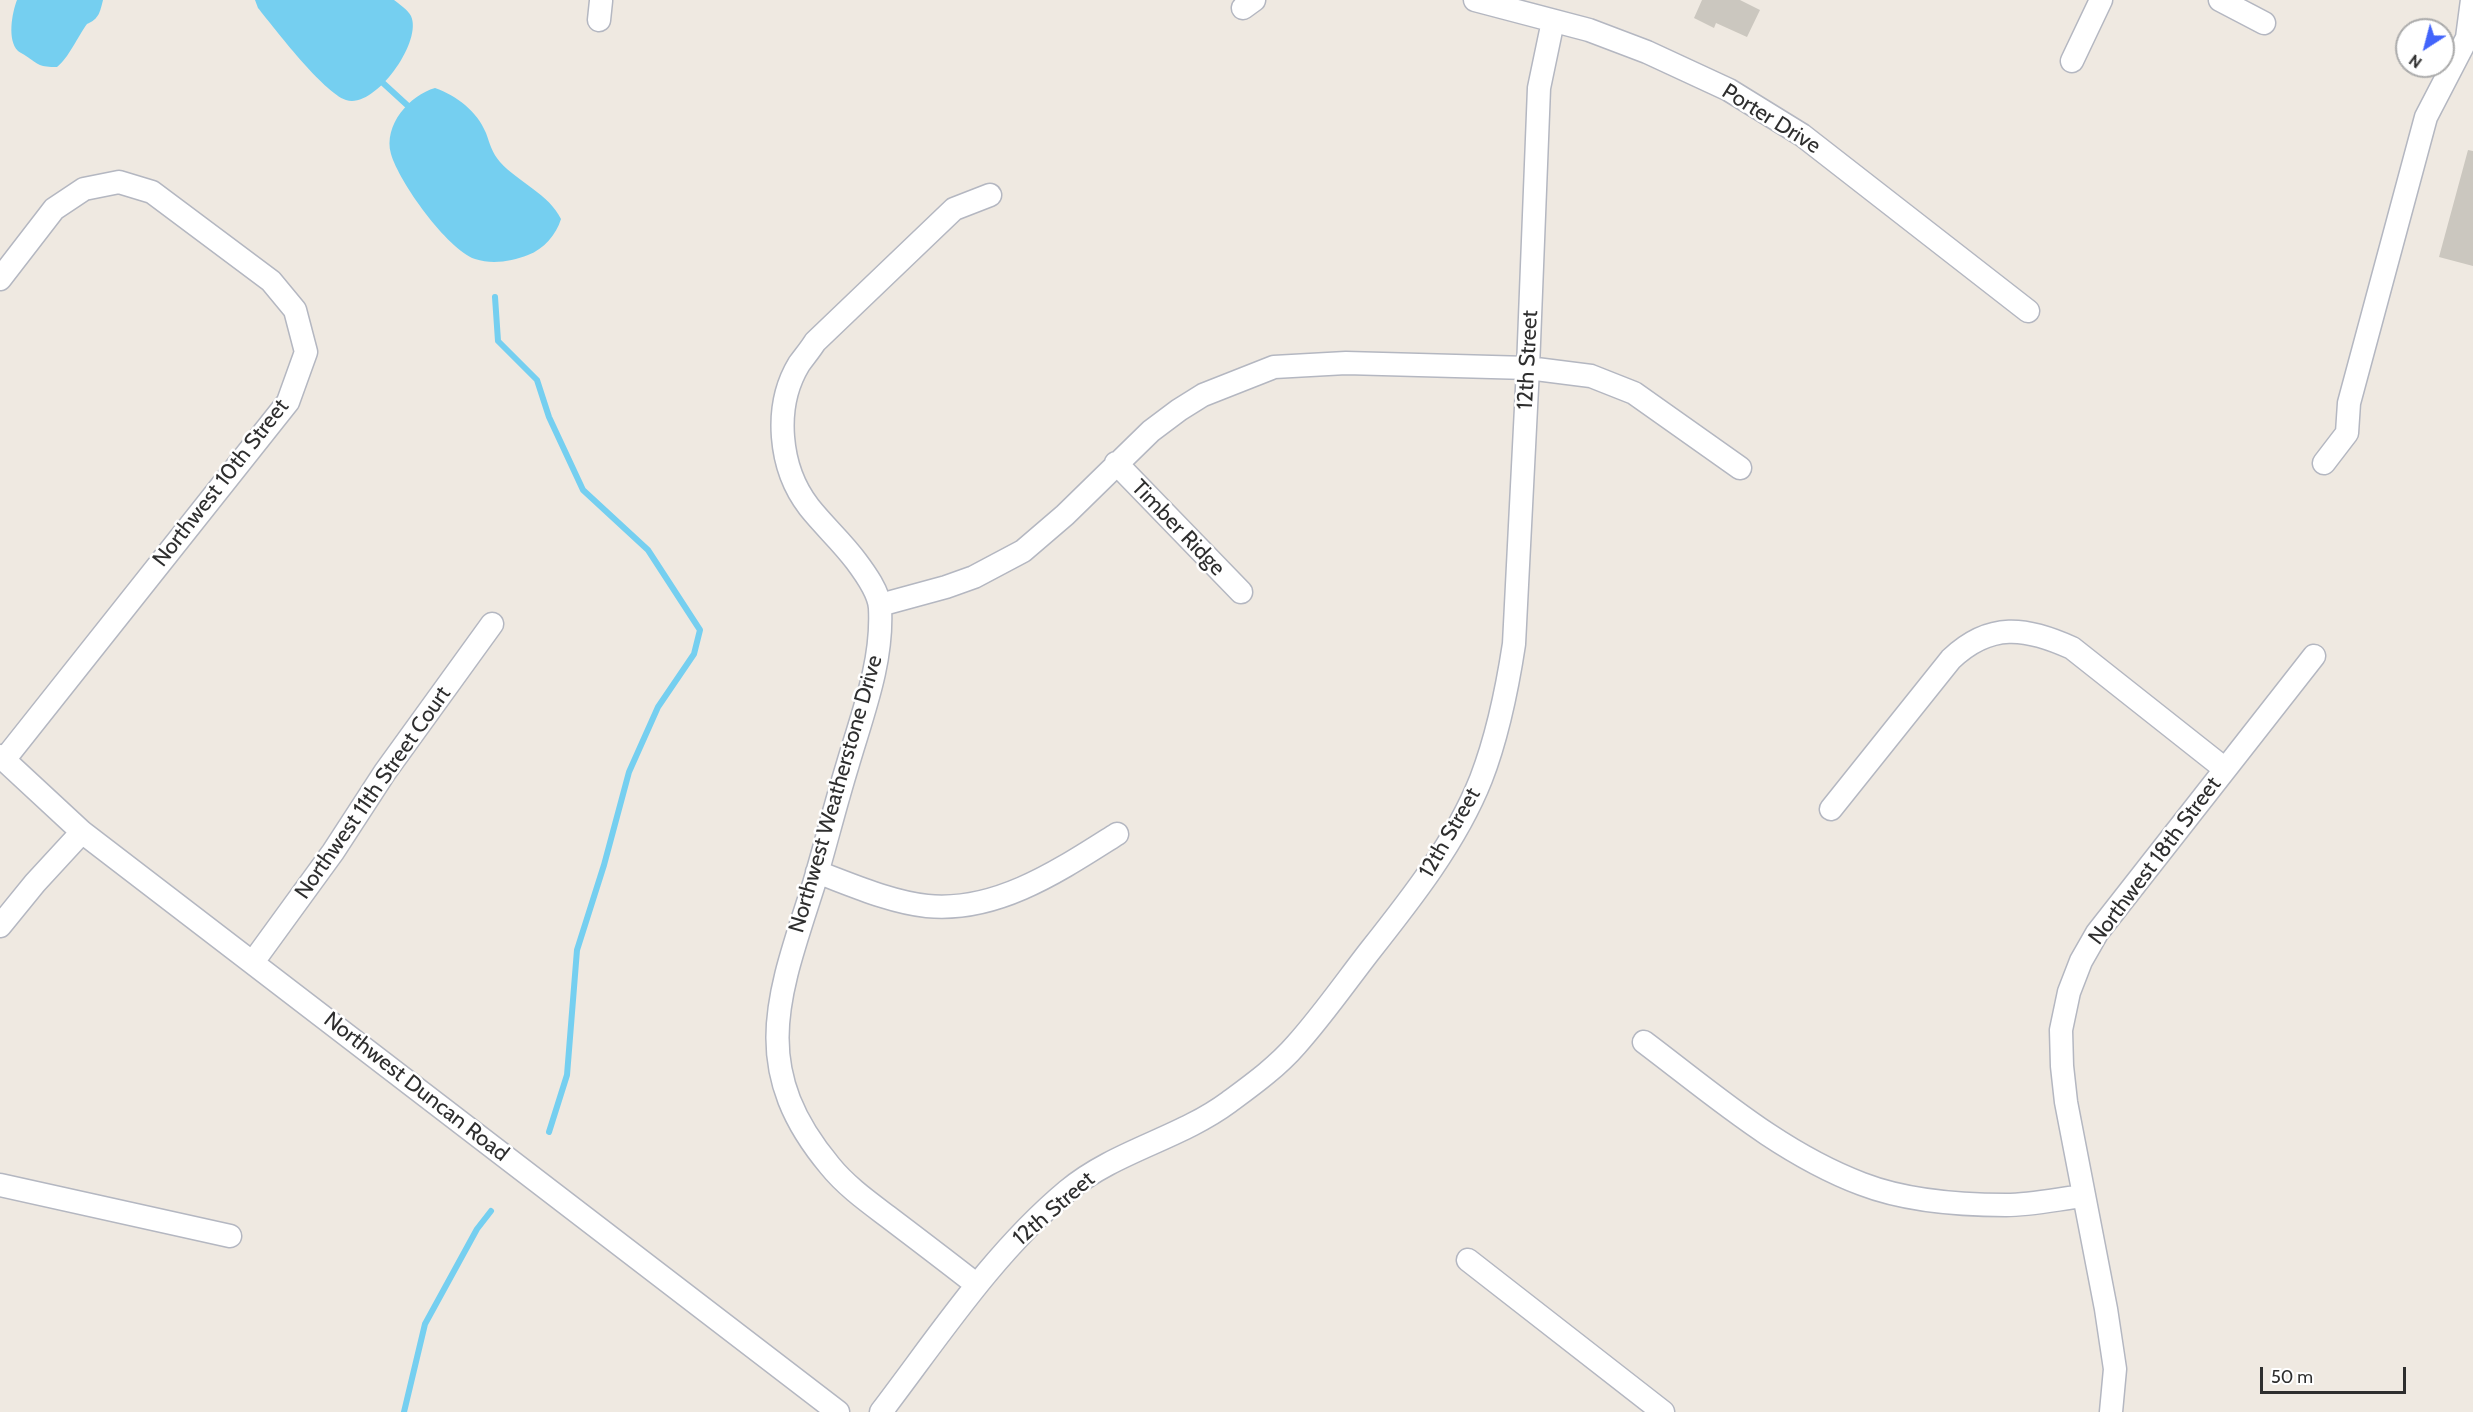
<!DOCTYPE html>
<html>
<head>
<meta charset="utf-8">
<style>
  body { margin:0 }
  #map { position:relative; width:2473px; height:1412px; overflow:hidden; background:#efe9e1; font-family:Cabin,sans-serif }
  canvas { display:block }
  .north { position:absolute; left:2395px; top:18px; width:60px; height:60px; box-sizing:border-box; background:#fff; border:2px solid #ababab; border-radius:50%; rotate:216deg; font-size:16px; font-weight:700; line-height:24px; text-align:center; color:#2e2e2e }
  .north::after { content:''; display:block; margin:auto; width:21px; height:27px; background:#4264fb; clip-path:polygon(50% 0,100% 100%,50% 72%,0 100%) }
  .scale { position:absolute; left:2260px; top:1367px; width:146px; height:27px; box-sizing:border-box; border:3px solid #2e2e2e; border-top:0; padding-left:8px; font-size:18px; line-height:21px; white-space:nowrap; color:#2e2e2e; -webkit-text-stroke:4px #fff; paint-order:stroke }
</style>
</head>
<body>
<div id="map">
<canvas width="2473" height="1412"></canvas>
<div class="north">N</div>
<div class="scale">50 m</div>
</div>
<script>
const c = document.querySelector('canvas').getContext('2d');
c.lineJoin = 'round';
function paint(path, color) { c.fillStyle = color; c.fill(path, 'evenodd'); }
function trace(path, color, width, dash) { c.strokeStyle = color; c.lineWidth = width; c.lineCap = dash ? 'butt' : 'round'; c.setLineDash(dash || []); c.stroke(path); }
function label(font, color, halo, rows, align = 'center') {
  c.font = font + ' Cabin,sans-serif'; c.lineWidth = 5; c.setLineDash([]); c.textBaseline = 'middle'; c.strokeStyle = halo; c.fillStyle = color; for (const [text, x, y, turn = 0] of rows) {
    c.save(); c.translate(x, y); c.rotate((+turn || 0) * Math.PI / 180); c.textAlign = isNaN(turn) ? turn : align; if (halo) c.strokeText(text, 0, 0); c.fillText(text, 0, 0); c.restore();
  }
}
paint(new Path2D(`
  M17 0H103C100 12 99 19 87 24 78 36 68 59 57 67 40 67 39 65 26 56 24 54 20 53 18 51 7 40 12 13 17 0Z
  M255 0H394C399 4 408 10 411 16 423 42 374 110 346 100 323 92 275 29 258 8Z
  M435 88C457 96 477 111 486 133 490 144 492 153 500 162 518 182 549 194 561 219 556 235 544 249 528 255 512 261 493 265 475 259 447 249 399 182 391 154 383 125 410 95 435 88Z`), '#75cff0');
trace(new Path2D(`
  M383 83 407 105
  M495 297 498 341 537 380 549 417 583 490 648 550 700 630 694 654 658 707 629 772 604 865 577 950 567 1075 549 1132
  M404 1412 425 1324 477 1229 491 1211`), '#75cff0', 6);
paint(new Path2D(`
  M1702 0H1740L1760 10 1747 37 1716 23 1714 28 1694 18Z
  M2468 150 2473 151V266L2439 257Z`), '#cbc7bf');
const minor = new Path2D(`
  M1475 0 1589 30 1647 52 1729 90 1802 135 2028 311
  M2220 0 2264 23
  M1243 8 1254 0
  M599 20 601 1
  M2072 61 2101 0
  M0 279 54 209 84 189 119 182 152 192 271 281 295 310 306 352 288 402 4 760
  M1116 463 1241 592
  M2324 463 2347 433 2349 403 2426 117 2467 38 2472 0
  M880 605 946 587 974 577 1023 551 1065 515 1151 431 1179 410 1203 395 1274 367 1346 363 1528 368 1591 376 1634 393 1740 468
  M0 756 82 832 838 1412
  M1831 809 1951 659C1990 622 2026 627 2072 648L2225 769
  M817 872C852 885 890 902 927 906 997 913 1060 870 1117 834
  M0 926 35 883 82 832
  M253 962 333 852 385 772 492 624
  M1644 1042C1713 1094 1780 1153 1862 1184 1906 1201 1959 1205 2006 1205 2031 1205 2058 1199 2083 1196
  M0 1185 230 1236
  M1468 1260 1663 1412
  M977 1285C949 1263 920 1241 891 1219 870 1203 847 1187 830 1166 748 1068 778 996 813 887 825 847 835 806 847 767 862 715 883 663 880 608 879 592 865 573 856 561 842 542 824 526 809 507 779 468 773 407 799 364 804 357 810 350 815 342L954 209 990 195
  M881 1412C939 1336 993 1253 1067 1191 1115 1151 1179 1139 1229 1102 1252 1085 1277 1067 1296 1045 1322 1016 1345 983 1369 952 1411 899 1456 842 1481 779 1498 735 1507 690 1514 644L1528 368 1539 88 1553 21
  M2111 1412 2115 1369 2106 1309 2066 1102 2062 1066 2061 1030 2069 992 2081 961 2097 933 2314 656`);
trace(minor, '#b4b7c1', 25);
trace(minor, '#fff', 22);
label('22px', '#2e2e2e', '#fff', [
  ["Porter Drive",1771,119,32],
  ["12th Street",1528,360,-87],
  ["Northwest 10th Street",221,483,-52],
  ["Timber Ridge",1178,528,46],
  ["Northwest 11th Street Court",373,793,-55],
  ["Northwest Weatherstone Drive",836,794,-74],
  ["12th Street",1450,833,-60],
  ["Northwest 18th Street",2155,861,-53],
  ["Northwest Duncan Road",416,1087,38],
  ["12th Street",1054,1209,-41]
]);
</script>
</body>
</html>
